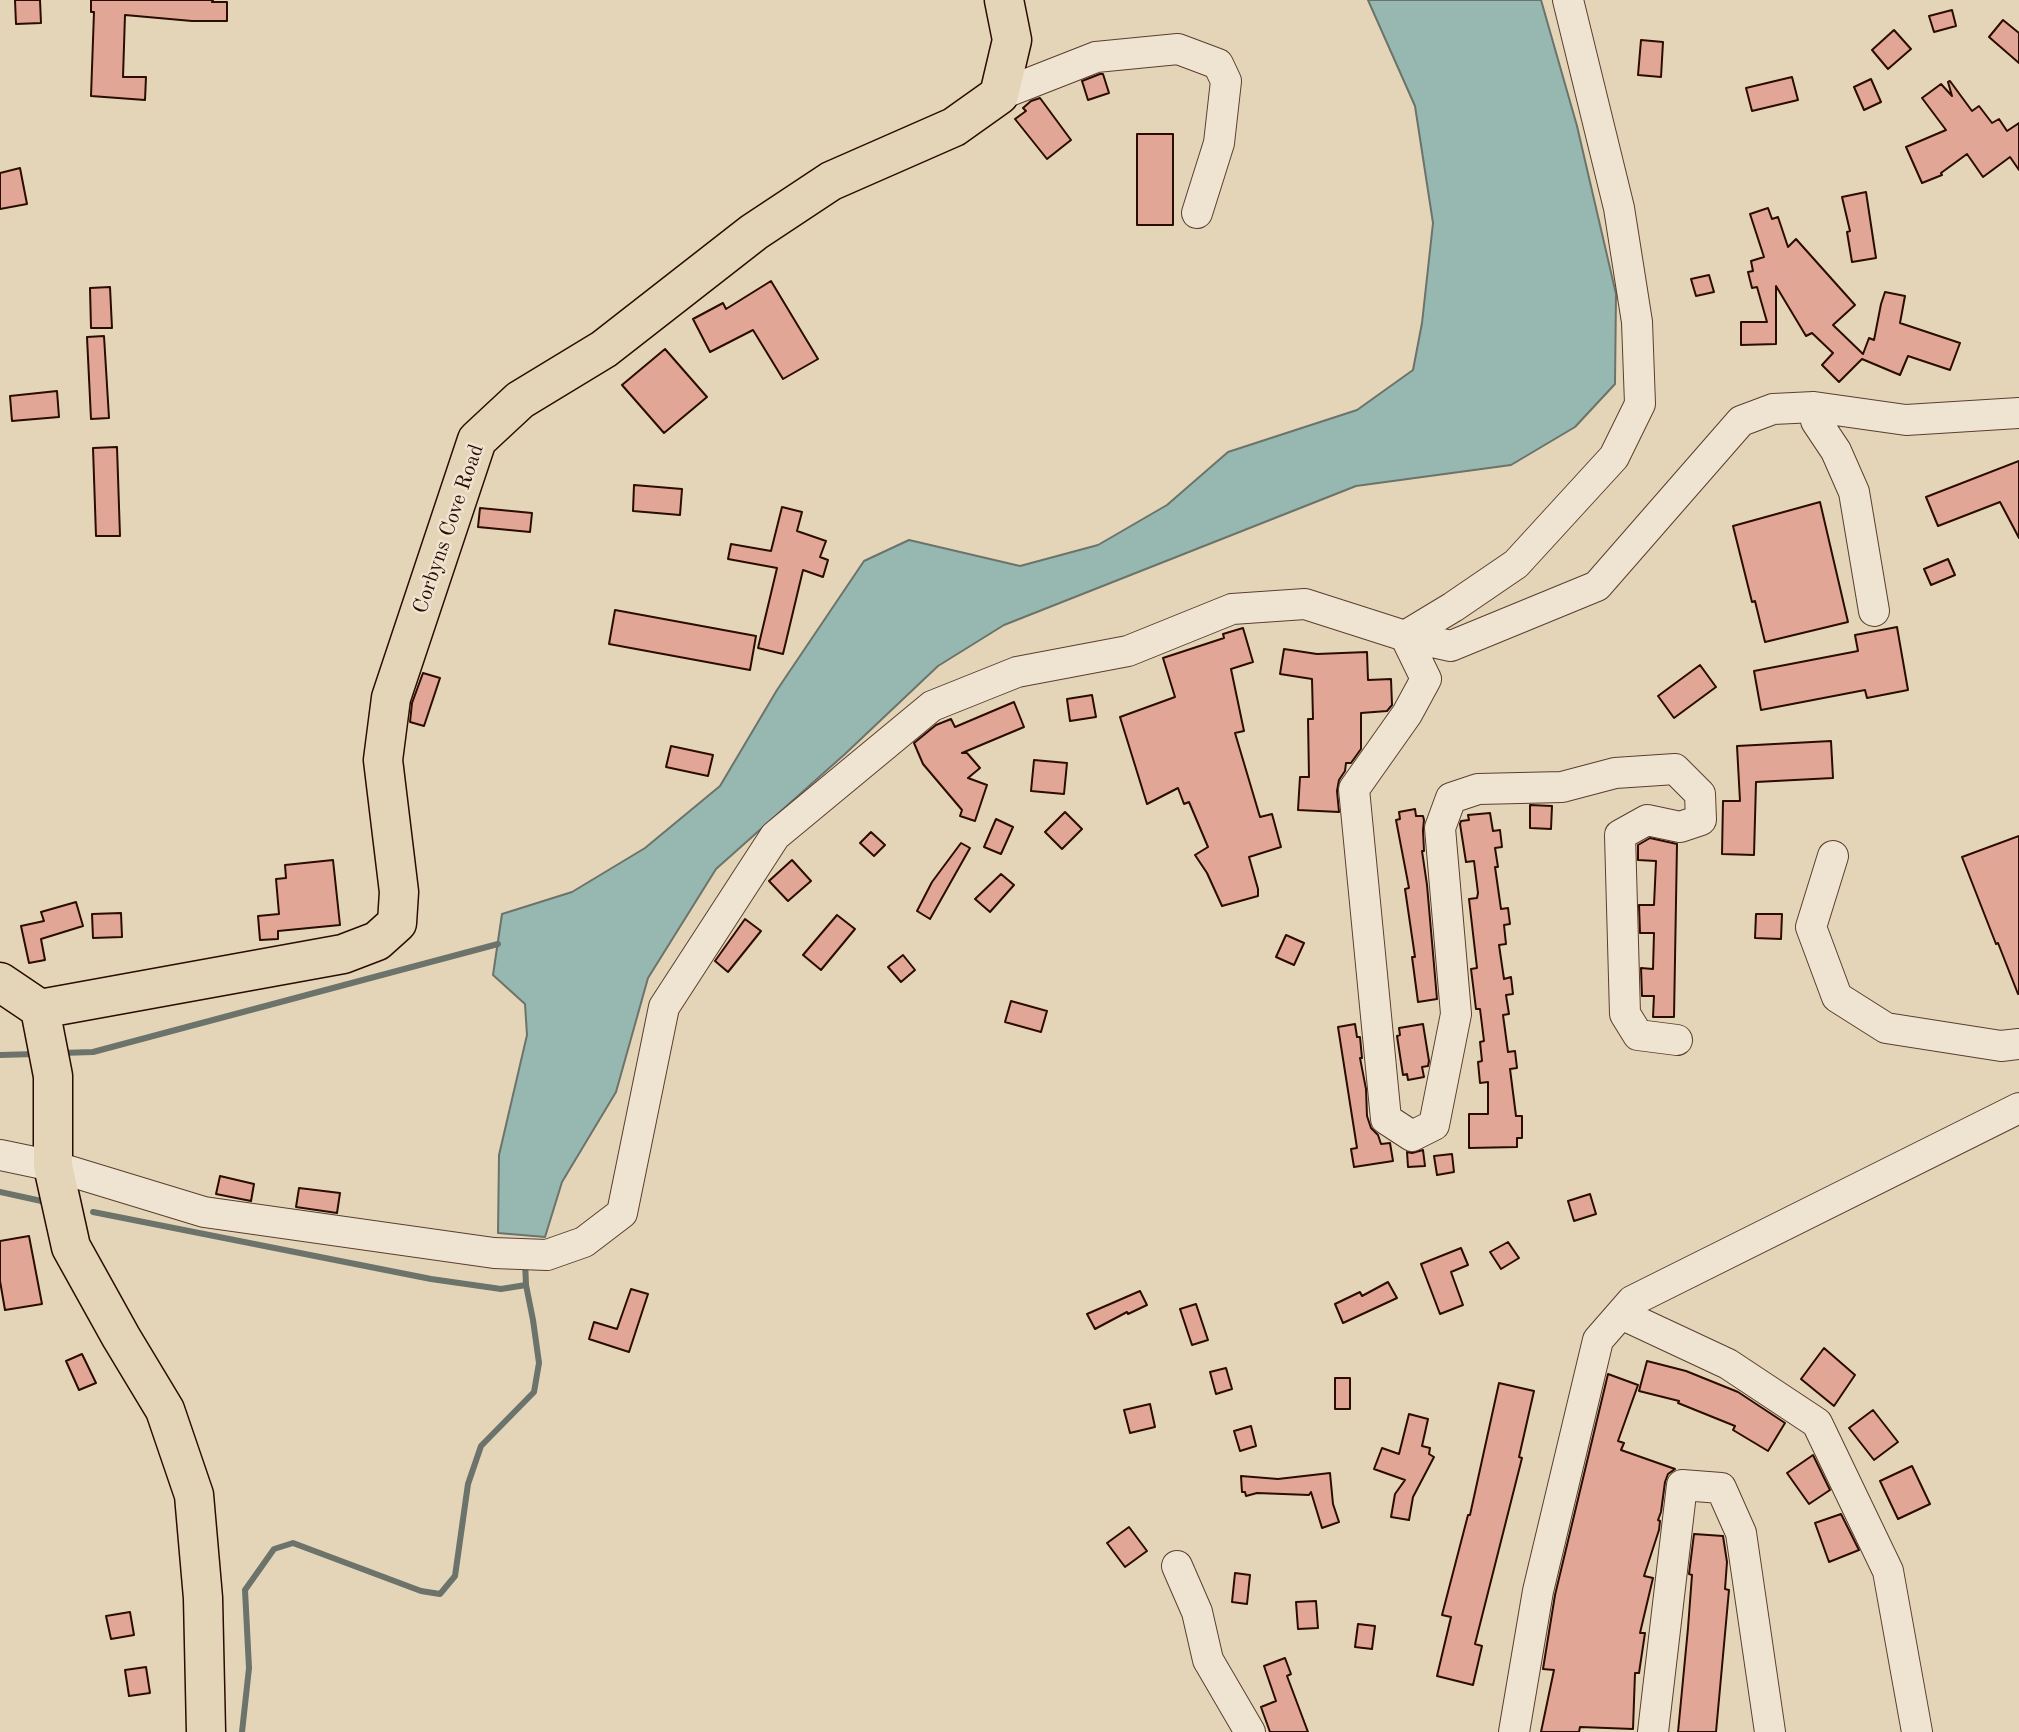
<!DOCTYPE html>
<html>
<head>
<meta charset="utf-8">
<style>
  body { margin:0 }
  canvas { display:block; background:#e5d5b8 }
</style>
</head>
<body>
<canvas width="2019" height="1732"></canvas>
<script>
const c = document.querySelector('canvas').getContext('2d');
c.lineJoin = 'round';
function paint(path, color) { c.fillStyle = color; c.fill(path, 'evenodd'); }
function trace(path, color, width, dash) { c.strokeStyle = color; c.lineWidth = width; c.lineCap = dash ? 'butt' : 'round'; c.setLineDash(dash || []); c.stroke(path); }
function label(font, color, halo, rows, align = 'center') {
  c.font = font + ' "Old Standard TT",serif'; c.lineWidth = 5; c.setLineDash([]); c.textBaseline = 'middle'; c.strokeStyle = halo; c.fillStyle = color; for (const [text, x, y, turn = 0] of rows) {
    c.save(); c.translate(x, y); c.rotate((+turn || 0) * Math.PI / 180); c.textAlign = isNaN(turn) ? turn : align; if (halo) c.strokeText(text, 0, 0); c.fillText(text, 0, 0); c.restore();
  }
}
const water = new Path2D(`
  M1368 0H1541L1577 126 1616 294 1615 384 1575 427 1511 465 1356 486 1004 625 938 666 845 754 716 869 648 978 616 1092 562 1182 545 1237 498 1233 499 1155 527 1035 525 1004 493 975 502 914 572 892 645 848 720 786 777 690 864 561 909 540 1020 566 1098 545 1167 505 1228 452 1357 410 1413 370 1422 323 1433 223 1415 106Z`);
paint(water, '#96b8b1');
trace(water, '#6b736a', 2);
trace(new Path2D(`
  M61 1053 93 1052 498 944
  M0 1055 36 1054
  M0 1192 46 1202
  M93 1212 431 1279 501 1289 526 1285 525 1262
  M242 1732 249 1668 245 1590 274 1549 293 1543 421 1591 440 1594 455 1576 468 1484 481 1446 534 1392 539 1363 533 1320 526 1285`), '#6b736a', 6);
const building = new Path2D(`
  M15 0H40L41 23 16 24Z
  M91 0H213L212 2H227V21H192L125 15 123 77H146L145 100 91 96 94 12H91Z
  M1952 10 1956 26 1934 32 1929 16Z
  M2003 20 2019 33V63L1989 37Z
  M1894 30 1911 49 1888 69 1872 50Z
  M1641 40 1663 42 1661 77 1638 75Z
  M1100 74H1103L1109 93 1088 100 1082 81Z
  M1792 77 1798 100 1752 111 1746 88Z
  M1871 79 1881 102 1864 110 1854 87Z
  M1950 81 1972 111 1979 106 1992 123 1999 119 2007 131 2019 123V170L2010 157 1983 177 1967 154 1941 173 1942 175 1922 183 1906 147 1946 130 1922 98 1941 84 1952 96 1948 82Z
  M1040 98 1071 140 1047 159 1015 119 1026 111 1023 108 1031 101Z
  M1137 134H1173V225H1137Z
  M20 168 27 204 0 209V173Z
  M1866 192 1876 258 1852 262 1847 232 1850 231 1842 197Z
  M1768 208 1772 219 1778 217 1788 247 1796 239 1855 305 1833 325 1863 354 1869 338 1874 340 1881 304 1885 292 1905 296 1900 323 1960 343 1950 370 1908 356 1900 375 1862 359 1839 382 1822 365 1833 353 1812 333 1806 336 1776 286V344L1741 345V322H1767L1757 287 1752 288 1748 272 1753 271 1751 261 1764 257 1750 214Z
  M1709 275 1714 292 1696 296 1691 279Z
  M771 281 818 359 783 379 753 330 710 352 693 319 723 303 726 309Z
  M110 287 112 328H91L90 288Z
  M104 336 109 418 91 419 87 337Z
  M665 349 707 397 664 433 622 385Z
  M57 391 59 417 12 421 10 396Z
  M117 447 120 536H96L93 448Z
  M2019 461V538L2000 502 1938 526 1926 497Z
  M634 485 682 489 680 515 633 511Z
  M1820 502 1848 622 1765 642 1755 601 1752 602 1733 526Z
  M782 507 802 512 797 531 826 541 820 557 828 560 823 577 803 570 783 654 758 648 777 568 728 559 731 544 771 551Z
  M480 508 532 513 530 532 478 527Z
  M1948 559 1955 575 1931 585 1924 569Z
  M615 610 756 636 750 670 609 644Z
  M1897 627 1908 690 1867 698 1865 690 1761 710 1754 671 1858 651 1855 635Z
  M1243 628 1253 662 1231 669 1244 731 1235 733 1260 817 1272 814 1281 847 1249 857 1258 889V896L1222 906 1207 873 1195 855 1208 847 1189 802 1184 804 1178 788 1147 804 1120 717 1175 697 1163 658 1224 638 1223 634Z
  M1284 649 1317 654 1367 652 1368 680 1391 679 1392 705 1387 711 1361 713V749L1351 763H1346L1345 771 1339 780 1337 791 1339 812 1298 810 1300 777H1309L1308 719H1313L1312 679 1280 674Z
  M1700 665 1716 687 1674 718 1658 696Z
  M423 673 440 678 424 726 410 722 412 703Z
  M1092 695 1096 717 1070 721 1067 699Z
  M1014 702 1024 727 962 753H967L980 768 968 778 987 785 975 821 960 816 962 810 923 764 914 743 936 725 951 719 955 727Z
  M1831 741 1833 778 1756 782 1754 855 1722 854 1723 801H1740L1737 746Z
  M671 746 713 755 708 776 666 767Z
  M1034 760 1067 763 1064 794 1031 791Z
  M1530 805 1552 806 1551 829 1530 828Z
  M1415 809 1416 816H1423L1424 820 1423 830 1424 851H1422L1427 885 1437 999 1418 1002 1412 957H1415L1405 889 1409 888 1396 820 1400 819 1399 812Z
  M1065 812 1082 829 1062 849 1045 832Z
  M1490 813 1493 831 1500 830 1502 847 1495 848 1498 867H1495L1501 909 1508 908 1510 924 1504 925 1506 944 1499 945 1504 979 1511 977 1513 994 1506 995 1509 1014 1503 1015 1508 1052 1515 1051 1517 1068 1510 1069 1516 1116H1522V1138H1517V1147L1469 1148V1114H1488V1082L1480 1083 1478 1062 1482 1061 1480 1042 1484 1041 1480 1009H1476L1471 969 1477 968 1469 899 1477 898 1478 893 1474 861 1466 862 1460 824 1461 821 1469 820 1468 815Z
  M996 819 1013 827 1001 854 984 847Z
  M871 832 885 845 874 856 860 843Z
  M2019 836V994H2018L1998 943 1996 944 1962 857Z
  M1650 838 1677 844 1674 1017H1653L1654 996H1642L1641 968 1653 969 1654 933H1640L1639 905H1654L1656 861 1638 860V845Z
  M961 843 970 848 930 919 917 911 932 882Z
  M333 860 340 925 278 931V939L260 940 258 916 279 914 276 879 286 878 285 865Z
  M792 860 811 881 788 901 769 881Z
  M1001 874 1014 885 990 912 975 899Z
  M76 902 83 926 41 939 45 960 29 963 21 926 44 921 41 912Z
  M121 913 122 937 93 938 92 914Z
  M1756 914H1782L1781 939 1755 938Z
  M837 915 855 929 821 970 803 955Z
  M745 919 761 931 728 972 715 961Z
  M1286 935 1304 943 1294 965 1276 957Z
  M903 955 915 970 901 982 888 967Z
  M1011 1001 1047 1011 1041 1032 1005 1022Z
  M1355 1024 1357 1037H1360L1362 1058H1360L1366 1089 1367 1116 1371 1128 1378 1135 1381 1144 1390 1143 1393 1161 1354 1167 1351 1149 1357 1148 1338 1027Z
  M1423 1024 1429 1061 1428 1066 1422 1067 1424 1077 1408 1080 1407 1074 1403 1075 1397 1036 1400 1035 1399 1028Z
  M1423 1150 1425 1166 1408 1167 1407 1152 1412 1153Z
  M1452 1154 1454 1172 1437 1175 1434 1156Z
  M220 1176 254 1184 251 1201 216 1194Z
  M299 1188 340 1193 337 1213 296 1207Z
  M1590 1194 1596 1214 1574 1221 1568 1201Z
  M29 1236 42 1304 5 1310 0 1281V1241Z
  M1508 1242 1519 1258 1501 1269 1490 1252Z
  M1461 1248 1468 1265 1451 1272 1463 1305 1440 1314 1421 1264Z
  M1388 1282 1397 1298 1343 1323 1335 1304 1360 1292 1362 1296Z
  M631 1289 648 1294 629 1352 589 1339 594 1322 617 1329Z
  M1140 1291 1147 1305 1128 1314 1127 1312 1095 1329 1087 1314Z
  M1196 1304 1208 1340 1192 1345 1180 1309Z
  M1824 1348 1855 1375 1834 1406 1801 1379Z
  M82 1354 96 1383 79 1390 66 1361Z
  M1647 1361 1686 1371 1738 1392 1785 1423 1768 1451 1733 1430 1735 1426 1678 1403 1679 1401 1639 1391Z
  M1226 1368 1232 1389 1216 1394 1210 1372Z
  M1608 1374 1638 1385 1618 1441 1624 1443 1621 1450 1675 1469 1668 1474 1665 1482 1661 1512 1658 1520 1660 1521 1659 1530 1644 1576 1653 1578 1640 1633H1645L1639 1673H1635L1633 1729 1580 1727 1579 1732H1541L1554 1670 1543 1669 1555 1595Z
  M1335 1378H1350V1409H1335Z
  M1499 1383 1534 1391 1519 1457 1522 1458 1475 1644 1482 1646 1473 1685 1437 1676 1451 1617 1442 1615 1468 1515H1470Z
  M1150 1404 1155 1427 1130 1433 1124 1410Z
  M1873 1410 1898 1442 1874 1460 1849 1428Z
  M1409 1414 1428 1419 1422 1446 1430 1448 1429 1454 1434 1457 1413 1497 1409 1520 1391 1517 1395 1494 1405 1480 1374 1469 1382 1448 1399 1454Z
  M1251 1426 1256 1446 1240 1451 1234 1431Z
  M1813 1455 1830 1490 1809 1504 1787 1473Z
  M1912 1466 1930 1504 1898 1519 1880 1481Z
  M1330 1473 1333 1504 1339 1522 1322 1528 1311 1492 1309 1495 1257 1493 1246 1496 1245 1492H1242L1241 1476 1278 1479Z
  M1841 1514 1859 1550 1829 1562 1815 1523Z
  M1129 1527 1147 1551 1125 1567 1107 1543Z
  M1694 1534 1723 1536 1727 1562 1725 1589 1729 1590 1716 1732H1678L1688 1628 1692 1575 1689 1574Z
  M1235 1573 1250 1575 1247 1604 1232 1602Z
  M1316 1601 1318 1628 1298 1629 1296 1602Z
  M130 1612 134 1635 111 1639 106 1616Z
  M1358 1624 1375 1626 1372 1649 1355 1647Z
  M1285 1658 1291 1674 1287 1676 1308 1732H1270L1261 1707 1276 1701 1264 1666Z
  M146 1667 150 1693 129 1696 125 1670Z`);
paint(building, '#e1a696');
trace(building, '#2b0c00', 2);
const minor = new Path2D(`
  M999 95 1096 57 1178 49 1218 64 1226 81 1219 143 1197 213
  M1814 407 1816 421 1836 451 1854 492 1874 611
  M1833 856 1811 927 1837 997 1886 1028 2001 1046 2019 1044
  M1677 1040 1638 1035 1625 1014 1620 835 1647 820 1680 827 1701 820 1700 794 1675 769 1615 773 1562 787 1478 789 1451 798 1440 828 1456 1014 1434 1125 1412 1136 1386 1119 1354 789 1407 714 1426 679 1405 636 1451 646 1597 586 1741 421 1773 409 1814 407 1906 420 2019 413
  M0 1155 53 1166 204 1212 494 1253 547 1255 584 1242 622 1213 664 1007 775 836 932 706 1017 672 1128 651 1232 609 1305 604 1405 636 1453 607 1516 564 1614 457 1640 404 1637 322 1619 208 1568 0
  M1621 1314 1728 1364 1817 1423 1888 1571 1917 1732
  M1177 1566 1197 1612 1208 1660 1250 1732
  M1514 1732 1538 1591 1598 1340 1632 1301 2019 1108
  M1653 1732 1682 1485 1721 1488 1741 1533 1770 1732`);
const major = new Path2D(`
  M0 982 40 1009 53 1076V1166L71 1247 121 1337 165 1410 194 1495 203 1598 206 1732
  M40 1009 343 954 377 941 397 923 399 892 383 760 391 698 477 440 520 400 604 349 754 232 831 181 954 127 999 95 1012 40 1004 0`);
trace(minor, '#5a3e2e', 32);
trace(major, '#2b0c00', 41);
trace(minor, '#eee4d1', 30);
trace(major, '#e5d5b8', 38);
label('21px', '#2b0c00', '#eee4d1', [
  ["Corbyns Cove Road",449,529,-71]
]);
</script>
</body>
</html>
